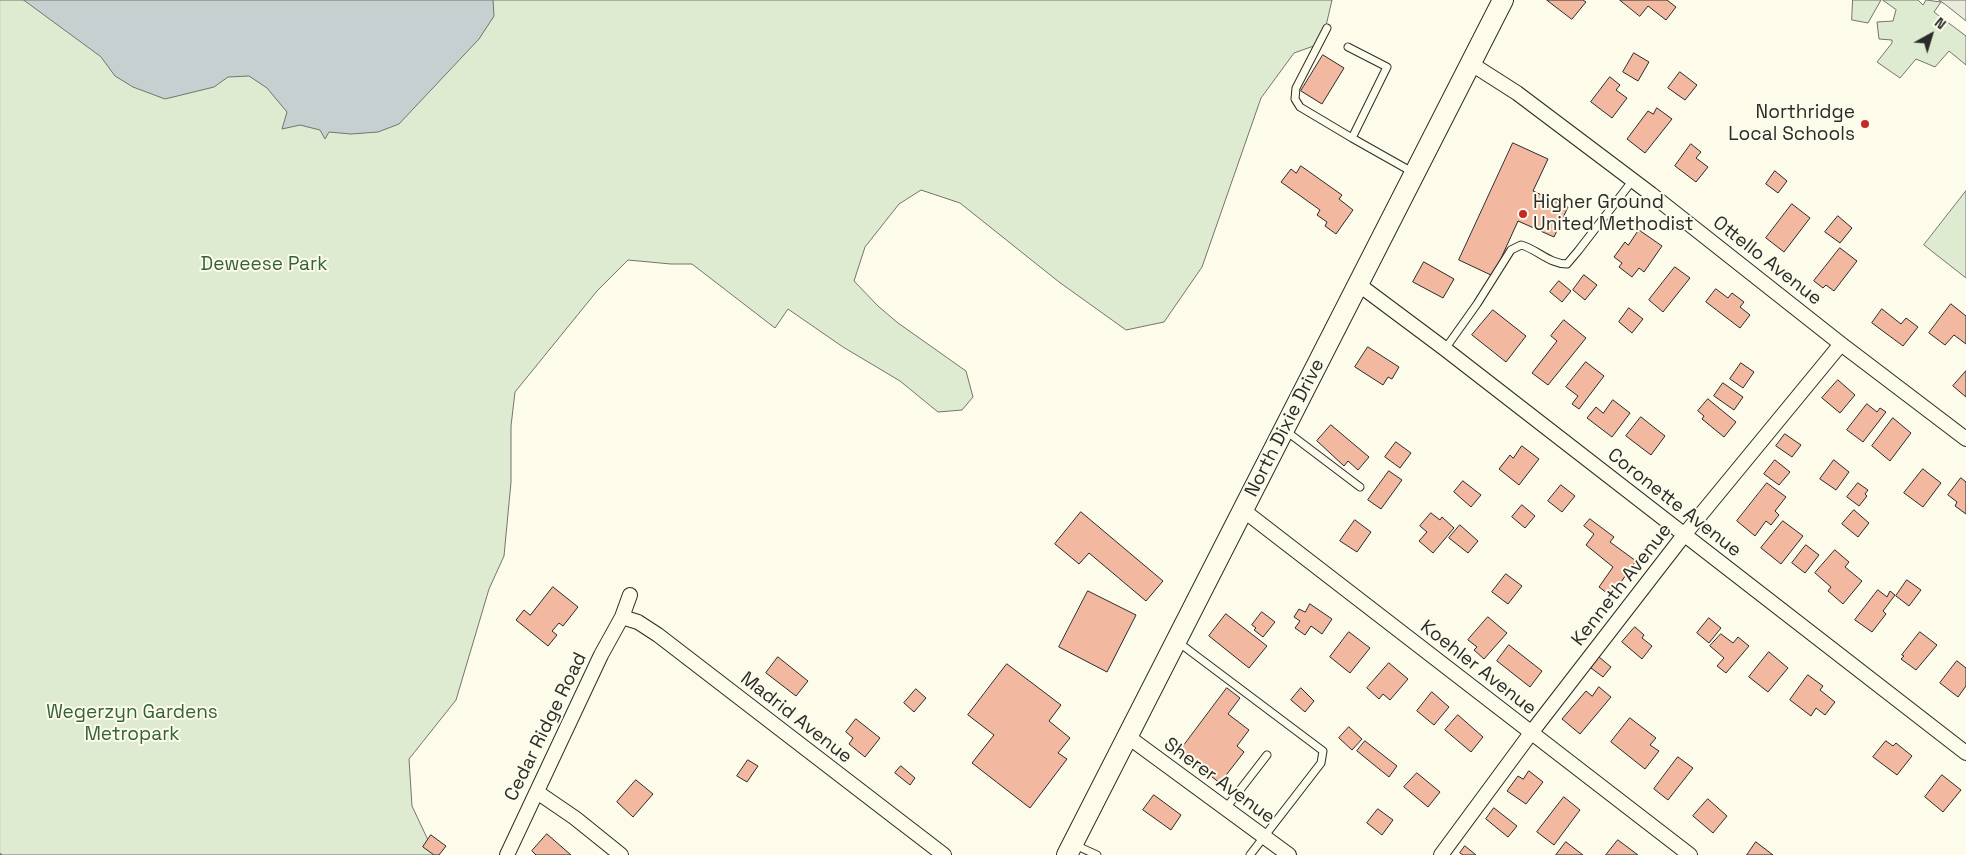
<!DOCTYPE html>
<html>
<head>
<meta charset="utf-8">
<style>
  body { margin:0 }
  #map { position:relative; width:1966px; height:855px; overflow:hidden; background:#fdfbea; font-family:"Space Grotesk",sans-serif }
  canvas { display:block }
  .north { position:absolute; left:1906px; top:10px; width:50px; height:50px; -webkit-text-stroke:4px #fdfbea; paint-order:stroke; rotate:39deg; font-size:14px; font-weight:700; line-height:20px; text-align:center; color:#2b2b2b }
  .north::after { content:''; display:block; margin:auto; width:18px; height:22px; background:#2b2b2b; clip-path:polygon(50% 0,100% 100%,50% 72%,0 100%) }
</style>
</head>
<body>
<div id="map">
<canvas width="1966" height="855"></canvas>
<div class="north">N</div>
</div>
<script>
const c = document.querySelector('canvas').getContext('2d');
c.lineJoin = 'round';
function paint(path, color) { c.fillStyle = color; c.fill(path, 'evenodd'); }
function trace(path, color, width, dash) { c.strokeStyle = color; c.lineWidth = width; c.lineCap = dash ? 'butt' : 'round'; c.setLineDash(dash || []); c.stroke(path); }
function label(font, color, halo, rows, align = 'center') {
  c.font = font + ' "Space Grotesk",sans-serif'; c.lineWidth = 4; c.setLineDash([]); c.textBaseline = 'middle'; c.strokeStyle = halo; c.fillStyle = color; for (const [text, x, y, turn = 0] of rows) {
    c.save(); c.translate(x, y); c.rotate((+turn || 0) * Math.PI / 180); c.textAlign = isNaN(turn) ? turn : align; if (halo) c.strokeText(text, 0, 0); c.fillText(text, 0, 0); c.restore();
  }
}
const green = new Path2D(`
  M0 0H1332L1322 43 1294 53 1261 98 1202 267 1164 322 1126 330 1059 282 960 203 921 190 899 204 865 247 854 281 878 306 898 323 966 371 973 397 962 410 938 412 900 381 843 347 788 309 775 328 692 264H671L628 260 597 291 515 392 511 426V482L504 556 489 589 456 700 409 759 412 806 435 855H0Z
  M1853 0H1881L1868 23 1852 20Z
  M1883 0H1918L1923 5 1926 0 1941 2 1934 12 1966 36V65L1949 51 1935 67 1916 59 1900 78 1877 62 1892 43V40L1879 39 1877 22 1893 21 1896 10Z
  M1966 191V278L1924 245Z`);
paint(green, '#deebd1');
trace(green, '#74746e', 1);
const parking = new Path2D(`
  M1939 0H1966V21L1946 5Z`);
paint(parking, '#eceadb');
trace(parking, '#74746e', 1);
const water = new Path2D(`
  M24 0H493L494 16 479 39 399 124 378 132 351 134 329 132 325 139 320 130 300 125 282 129 287 112 267 88 249 76 228 77 214 87 165 99 133 87 115 76 101 57Z`);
paint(water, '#c7d0d0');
trace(water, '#74746e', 1);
const building = new Path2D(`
  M1547 0H1583L1586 2 1572 19Z
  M1620 0H1667L1676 7 1666 20 1648 6 1640 16Z
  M1634 53 1649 62 1638 81 1623 72Z
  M1323 55 1344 68 1322 104 1301 91Z
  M1680 72 1697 85 1685 100 1668 88Z
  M1610 77 1620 85 1616 90 1627 98 1612 118 1591 102Z
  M1657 108 1672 119 1645 153 1627 139 1648 111 1653 114Z
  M1513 143 1548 159 1533 191 1568 207 1554 237 1518 221 1493 276 1459 260Z
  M1691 144 1701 152 1696 158 1708 167 1696 182 1675 166Z
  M1301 166 1342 195 1339 199 1353 210 1336 234 1325 226 1327 222 1317 215 1320 210 1281 182 1291 169 1296 173Z
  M1775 171 1787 181 1778 193 1766 184Z
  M1792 204 1810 218 1784 252 1766 238Z
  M1838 216 1852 228 1840 243 1825 232Z
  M1639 230 1662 246 1644 272 1639 268 1632 277 1619 267 1622 263 1614 257 1625 242 1628 245Z
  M1840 248 1857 261 1834 291 1826 285 1823 288 1814 281Z
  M1424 262 1454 279 1443 298 1413 282Z
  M1675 267 1690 278 1663 312 1649 300Z
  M1584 275 1597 285 1585 300 1573 290Z
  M1559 281 1571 291 1562 302 1550 292Z
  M1716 289 1728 298 1732 293 1744 302 1740 307 1750 315 1740 328 1706 302Z
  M1951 304 1966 316V344L1954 335 1945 345 1929 333Z
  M1629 308 1643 319 1632 333 1619 322Z
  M1882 309 1901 324 1906 318 1918 327 1903 346 1872 323Z
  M1493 310 1526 336 1506 362 1472 335Z
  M1564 320 1586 338 1548 385 1532 373 1557 341 1551 336Z
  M1368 347 1399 367 1392 379 1388 377 1383 385 1355 367Z
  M1586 362 1604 376 1579 409 1572 404 1578 396 1566 387Z
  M1741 363 1754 372 1743 388 1730 379Z
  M1966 371V397L1953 386Z
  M1838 380 1855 395 1840 413 1822 398Z
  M1723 383 1743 397 1734 410 1714 396Z
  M1708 399 1736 422 1724 437 1702 419 1704 416 1698 411Z
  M1613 400 1630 413 1612 437 1587 418 1596 407 1603 413Z
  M1867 404 1877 412 1880 408 1886 412 1863 442 1847 430Z
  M1641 417 1665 436 1651 455 1626 436Z
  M1893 418 1911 433 1890 461 1872 446Z
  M1331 425 1369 457 1358 470 1348 461 1344 466 1317 441Z
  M1785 434 1801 445 1792 457 1776 446Z
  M1396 442 1411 453 1400 468 1385 457Z
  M1522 446 1539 459 1519 485 1499 469 1510 455 1513 458Z
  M1775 460 1790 472 1779 485 1764 474Z
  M1834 460 1849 472 1836 490 1820 479Z
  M1923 469 1941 483 1923 507 1904 493Z
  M1389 471 1402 480 1381 509 1368 500Z
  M1961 478 1966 482V514L1955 506 1957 502 1948 495Z
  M1463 481 1481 495 1471 507 1454 492Z
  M1767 483 1786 497 1775 511 1779 515 1771 525 1766 521 1755 536 1737 521Z
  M1858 483 1868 490 1865 494 1867 496 1859 506 1847 497Z
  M1561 485 1575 496 1562 512 1548 501Z
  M1522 505 1535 516 1525 528 1512 517Z
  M1854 510 1869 523 1858 537 1842 524Z
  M1081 512 1163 581 1146 601 1089 553 1079 564 1055 544Z
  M1431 513 1440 520 1442 517 1454 528 1433 553 1419 541 1427 532 1420 526Z
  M1590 519 1614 537 1610 542 1636 561 1611 596 1599 587 1613 567 1586 545 1594 534 1584 526Z
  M1355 520 1371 532 1357 552 1340 541Z
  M1783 521 1803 536 1781 564 1761 548Z
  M1460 525 1478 541 1468 553 1449 538Z
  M1806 545 1819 555 1805 573 1792 563Z
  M1835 550 1849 562 1845 567 1862 581 1843 604 1828 591 1831 587 1815 573Z
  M1506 574 1522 586 1508 604 1492 592Z
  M1907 580 1921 590 1909 606 1896 596Z
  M553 587 578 607 563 626 559 623 552 631 557 635 548 646 516 620 524 610 530 615Z
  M1878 590 1887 597 1890 591 1895 595 1883 611 1886 614 1872 632 1855 620Z
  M1088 591 1136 615 1107 672 1059 647Z
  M1310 604 1332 619 1322 634 1311 626 1305 635 1295 628 1300 621 1294 617 1299 609 1305 612Z
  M1262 612 1275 622 1263 637 1254 630 1256 628 1252 625Z
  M1226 614 1267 646 1249 668 1209 636Z
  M1488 617 1507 633 1484 659 1474 650 1477 647 1468 640Z
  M1709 618 1721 628 1709 643 1697 633Z
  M1635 627 1644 635 1642 638 1652 646 1642 659 1622 642Z
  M1349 632 1370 648 1350 673 1330 657Z
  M1920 632 1937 645 1916 670 1901 659 1904 656 1902 655Z
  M1721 634 1733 643 1738 637 1749 646 1726 673 1717 666 1724 658 1710 646Z
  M1509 645 1542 671 1530 687 1497 661Z
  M1769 652 1788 668 1768 692 1749 677Z
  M778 657 808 681 796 696 766 673Z
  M1599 657 1611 667 1603 677 1591 668Z
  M1957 661 1966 668V686L1958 697 1940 683Z
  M1389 663 1408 679 1390 700 1383 694 1379 699 1367 688Z
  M1007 664 1061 705 1049 721 1070 738 1058 753 1067 759 1030 808 972 763 994 735 968 715Z
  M1808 675 1823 686 1820 690 1835 702 1825 715 1816 708 1811 716 1790 700Z
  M1599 687 1611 697 1580 734 1562 719 1586 691 1592 696Z
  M1227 688 1240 698 1228 714 1249 730 1237 746 1244 752 1220 783 1179 752Z
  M1301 688 1314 701 1305 712 1291 700Z
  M916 689 926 698 914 712 904 703Z
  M1432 692 1449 707 1434 725 1417 711Z
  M1458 715 1483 737 1471 752 1445 730Z
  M1630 718 1656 738 1650 745 1659 751 1645 769 1611 742Z
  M856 719 880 738 865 757 849 744 853 738 846 732Z
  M1349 727 1362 739 1352 750 1339 738Z
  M1365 741 1397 766 1389 777 1357 751Z
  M1886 741 1893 746 1896 743 1912 756 1897 775 1873 757Z
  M1678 757 1693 768 1668 800 1654 789Z
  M748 760 758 766 747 782 737 776Z
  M901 766 915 778 910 785 895 773Z
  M1529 771 1543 782 1526 804 1507 791 1518 776 1523 779Z
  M1417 773 1440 792 1428 807 1404 787Z
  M1942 775 1961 790 1943 812 1925 797Z
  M636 780 653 794 633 817 617 802Z
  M1154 795 1181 815 1171 830 1143 810Z
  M1564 797 1580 810 1554 845 1537 832Z
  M1708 799 1727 816 1713 833 1693 816Z
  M1494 808 1517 826 1508 837 1486 819Z
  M1378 809 1393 820 1382 835 1367 823Z
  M547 834 571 855H536L532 851Z
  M431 835 446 846 439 855H434L423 847Z
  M1618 840 1638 855H1606Z
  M1566 842 1583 855H1556Z
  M1756 842 1773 855H1747Z
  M1465 846 1476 855H1463L1460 853Z`);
paint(building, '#f2b8a0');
trace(building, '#2b2b2b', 1);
const service = new Path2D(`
  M1327 28 1296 88 1295 99 1300 107 1352 138
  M1348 47 1387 67 1352 138 1414 173
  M1445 349 1477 304 1511 250 1521 245C1537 249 1549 264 1567 264L1578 251 1633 180
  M1286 431 1360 487
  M1178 642 1323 751 1321 763 1250 855
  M1226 808 1267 755
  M1075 845 1097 855`);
const minor = new Path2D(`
  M1470 63 1517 93 1651 194 1841 344 1966 439
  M1358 284 1445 349 1966 753
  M1243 510 1690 855
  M622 617 638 622 658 635 944 855
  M1127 736 1289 855
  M537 792 575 818 621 855
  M507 855 601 655 622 617 630 595
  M1441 855 1531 733 1684 535 1841 344`);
const secondary = new Path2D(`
  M1067 855 1503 0`);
trace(service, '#2b2b2b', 9);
trace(minor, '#2b2b2b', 16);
trace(secondary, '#2b2b2b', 22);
trace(new Path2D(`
  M0 854 1 855`), '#6a6964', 2.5, [4, 2.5]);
trace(service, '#fdfbea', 7);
trace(minor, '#fdfbea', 14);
trace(secondary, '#fdfbea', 20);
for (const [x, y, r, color] of [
  [1865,124,5,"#c62828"],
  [1523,214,5,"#c62828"]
]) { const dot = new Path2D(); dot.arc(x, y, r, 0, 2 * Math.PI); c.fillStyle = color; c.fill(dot); trace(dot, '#fdfbea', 2); }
label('19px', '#2b2b2b', '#fdfbea', [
  ["Northridge",1855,113],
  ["Local Schools",1855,135],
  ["Higher Ground",1533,203,"left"],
  ["United Methodist",1533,225,"left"]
], 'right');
label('19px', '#2b2b2b', '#fdfbea', [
  ["Ottello Avenue",1767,261,38],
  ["North Dixie Drive",1285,428,-63],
  ["Coronette Avenue",1674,503,38],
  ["Kenneth Avenue",1622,585,-52],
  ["Koehler Avenue",1478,668,38],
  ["Madrid Avenue",796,718,38],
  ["Cedar Ridge Road",546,727,-64],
  ["Sherer Avenue",1219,781,36]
]);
label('19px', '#34623c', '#fdfbea', [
  ["Deweese Park",264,265],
  ["Wegerzyn Gardens",132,713],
  ["Metropark",132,735]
]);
</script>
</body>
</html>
